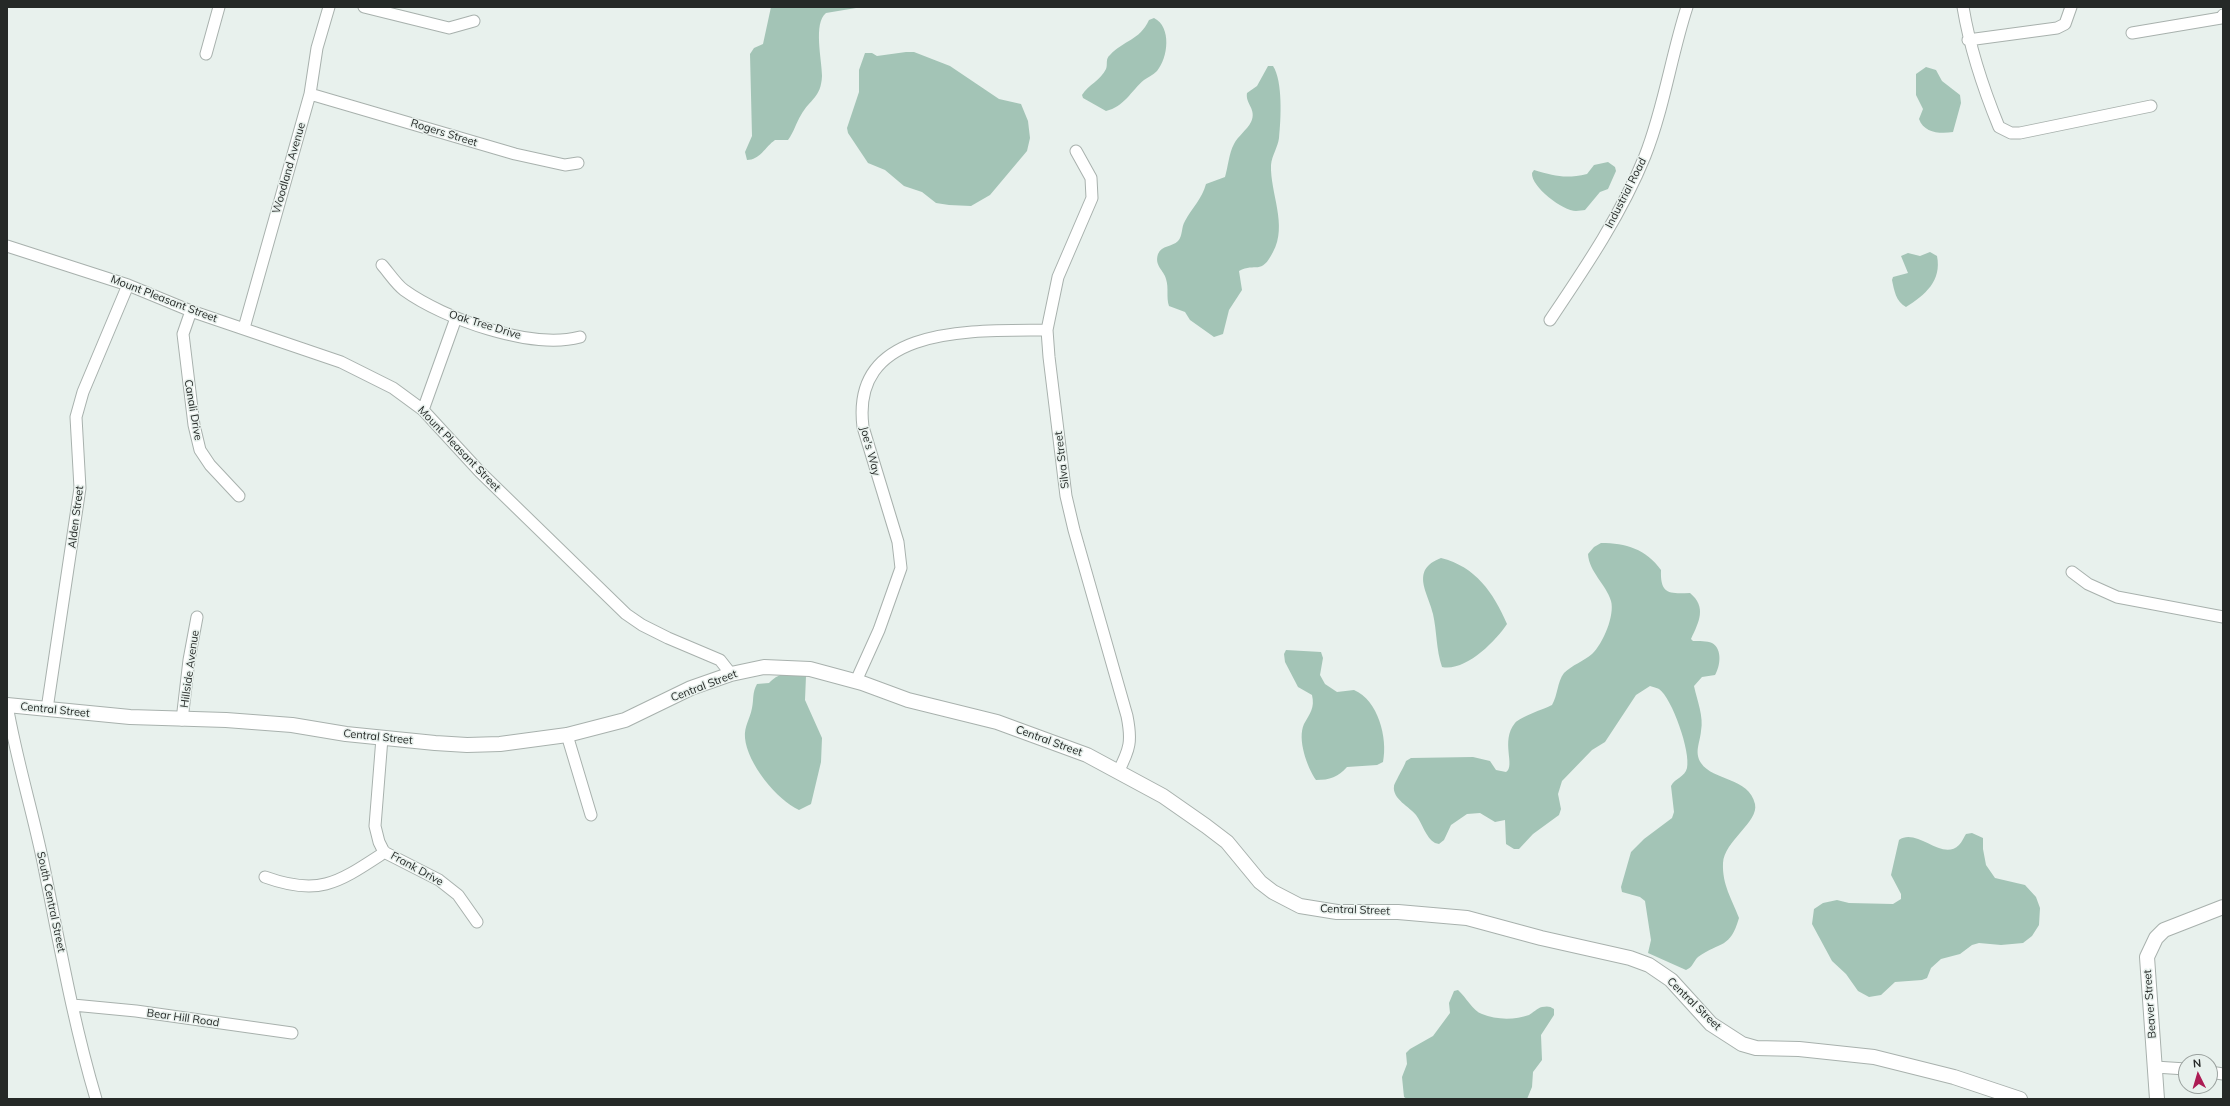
<!DOCTYPE html>
<html>
<head>
<meta charset="utf-8">
<style>
  body { margin:0 }
  #map { position:relative; width:2230px; height:1106px; overflow:hidden; background:#e8f1ed; font-family:Mulish,sans-serif }
  canvas { display:block }
  .frame { position:absolute; inset:0; border:8px solid #252927; pointer-events:none }
  .north { position:absolute; left:2178px; top:1054px; width:40px; height:40px; box-sizing:border-box; background:#e8f1ed; border:1px solid #9aa19e; border-radius:50%; rotate:355deg; font-size:11px; font-weight:700; line-height:16px; text-align:center; color:#252927 }
  .north::after { content:''; display:block; margin:auto; width:14px; height:18px; background:#ac1c54; clip-path:polygon(50% 0,100% 100%,50% 72%,0 100%) }
</style>
</head>
<body>
<div id="map">
<canvas width="2230" height="1106"></canvas>
<div class="frame"></div>
<div class="north">N</div>
</div>
<script>
const c = document.querySelector('canvas').getContext('2d');
c.lineJoin = 'round';
function paint(path, color) { c.fillStyle = color; c.fill(path, 'evenodd'); }
function trace(path, color, width, dash) { c.strokeStyle = color; c.lineWidth = width; c.lineCap = dash ? 'butt' : 'round'; c.setLineDash(dash || []); c.stroke(path); }
function label(font, color, halo, rows, align = 'center') {
  c.font = font + ' Mulish,sans-serif'; c.lineWidth = 3; c.setLineDash([]); c.textBaseline = 'middle'; c.strokeStyle = halo; c.fillStyle = color; for (const [text, x, y, turn = 0] of rows) {
    c.save(); c.translate(x, y); c.rotate((+turn || 0) * Math.PI / 180); c.textAlign = isNaN(turn) ? turn : align; if (halo) c.strokeText(text, 0, 0); c.fillText(text, 0, 0); c.restore();
  }
}
paint(new Path2D(`
  M771 7H862L826 13C813 23 822 60 822 76 821 98 810 99 801 115 796 123 794 132 788 140H775C765 147 760 160 747 160L745 152 752 136 750 54 754 48 763 44Z
  M1154 18C1172 27 1168 58 1157 71 1153 75 1148 77 1144 80 1131 91 1124 107 1106 111L1083 98 1082 95C1088 85 1101 80 1106 69 1108 64 1105 59 1110 55 1124 40 1139 41 1149 20Z
  M906 52H914L950 66 999 99 1021 104 1028 121 1030 138 1027 151 990 195 971 206 949 205 936 203 922 192 904 186 885 170 868 163 848 133 847 128 859 92V70L865 53H872L877 56Z
  M1268 66H1273C1283 81 1281 120 1279 138 1278 147 1272 155 1271 165 1270 193 1288 225 1273 252 1261 276 1256 262 1239 271L1242 290 1229 310 1223 334 1214 337 1190 320 1185 312 1169 306C1166 297 1169 288 1166 279 1164 270 1154 266 1158 254 1162 245 1172 247 1178 241 1183 236 1181 227 1185 221 1192 208 1202 199 1206 184L1225 177C1228 167 1229 153 1234 144 1238 136 1247 130 1251 122 1257 109 1245 104 1247 93L1257 86Z
  M1926 67 1936 70 1942 81 1960 95 1961 103 1953 132C1940 134 1924 133 1919 119L1923 109 1916 95V74Z
  M1608 162 1615 167 1616 171 1608 189 1600 192 1585 210C1583 210 1579 211 1576 211 1563 211 1531 187 1532 173L1534 170C1555 176 1565 179 1587 174L1594 165Z
  M1930 252 1937 256C1942 281 1925 295 1906 307 1896 302 1894 290 1892 280L1893 277 1908 273 1901 256 1908 253 1920 256Z
  M1601 543C1626 543 1646 549 1661 570 1660 594 1669 594 1690 593 1707 607 1699 622 1691 639L1693 641C1699 641 1707 641 1712 643 1723 649 1720 667 1715 675L1702 677 1694 686C1697 700 1704 717 1701 731 1700 743 1694 752 1701 763 1713 781 1749 777 1755 804 1759 822 1724 841 1723 863 1722 885 1732 899 1739 918 1730 949 1721 941 1698 957 1693 962 1693 967 1686 970L1648 953 1651 940 1645 901 1640 897 1622 892 1621 887 1631 852 1644 839 1672 818 1674 812 1671 786C1675 778 1685 777 1687 768 1691 752 1672 698 1659 689 1657 688 1653 687 1650 686L1636 695 1605 742 1592 750 1562 781 1558 794 1561 809 1559 815 1533 834 1519 849H1514L1506 844 1505 820 1495 822 1480 813 1467 814 1451 825 1444 840 1439 844 1435 843C1426 838 1422 823 1416 815 1410 807 1392 799 1394 786 1395 782 1404 767 1406 761L1411 758 1473 757 1490 761 1496 770 1506 772C1516 766 1500 741 1515 723 1520 717 1544 709 1552 705 1558 695 1557 682 1564 673 1572 665 1584 661 1592 654 1603 644 1615 615 1611 601 1606 584 1589 572 1588 554L1594 547Z
  M1441 558C1476 567 1493 592 1507 624 1495 642 1465 672 1442 667 1436 649 1437 632 1433 614 1429 594 1409 570 1441 558Z
  M1286 650 1321 652 1323 658 1320 675 1325 684 1337 692 1354 690C1378 700 1388 738 1383 762L1377 765 1347 767C1338 777 1330 780 1316 780 1307 767 1297 739 1304 724 1310 713 1315 708 1312 695L1298 687 1285 662 1284 654Z
  M798 673 806 676 805 700 822 738 821 762 811 804 799 810C777 800 747 763 745 738 744 726 750 719 752 708 754 699 752 693 757 684L769 683C779 673 784 674 798 673Z
  M1972 833 1983 838V849L1986 865 1995 878 2025 885 2036 897 2040 908 2039 925 2032 936 2023 943 2001 945 1979 943 1972 945 1960 954 1941 959 1931 968 1927 978 1922 980 1895 982 1881 995 1869 997 1858 991 1846 974 1832 961 1812 924 1814 909 1823 903 1837 900 1849 903 1893 904 1901 899V894L1891 875 1899 840C1917 827 1942 862 1959 845 1962 842 1964 837 1966 834Z
  M1458 990C1466 997 1473 1011 1482 1014 1496 1020 1515 1020 1529 1015 1533 1013 1537 1008 1542 1007 1547 1006 1550 1006 1554 1009V1015L1541 1035 1542 1060 1533 1072 1532 1087 1527 1099H1407L1404 1097 1402 1077 1407 1064 1406 1053 1410 1049 1433 1036 1450 1013 1449 1003 1454 991Z`), '#a3c4b6');
const minor = new Path2D(`
  M364 7 449 28 474 21
  M1963 7C1970 49 1983 88 1999 127L2011 133H2020L2151 106
  M2132 33 2221 18 2223 15
  M1968 40 2057 28 2065 24 2071 7
  M206 54 219 7
  M310 94 515 154 565 165 578 163
  M1076 151 1091 178 1092 198 1058 277 1047 330 1049 357 1066 496 1074 530 1127 716C1132 741 1130 749 1118 772
  M7 246 128 285 191 311 341 362 393 388 423 410 480 472 626 614 642 625 668 638 720 660 731 674
  M382 265C389 273 396 284 404 290 444 319 532 350 580 337
  M191 311 183 334 194 425 200 450 210 465 239 496
  M1550 320C1585 268 1621 215 1645 156 1664 108 1671 56 1687 7
  M244 328 310 94 317 48 329 7
  M423 410 456 318
  M2072 572 2088 584 2117 597 2223 617
  M856 681 879 630 901 568 898 542 863 427C850 323 977 331 1047 330
  M7 705C16 758 32 809 43 862 59 941 73 1022 96 1099
  M47 709 80 488 76 417 83 392 128 285
  M182 720 189 660 197 617
  M567 735 591 815
  M382 738 375 826 379 842 384 852 439 880 458 895 477 922
  M265 877C320 897 339 882 385 852
  M73 1005 136 1011 292 1033
  M2155 1067 2186 1069
  M2210 1072 2223 1074`);
const tertiary = new Path2D(`
  M7 705 130 717 226 720 292 725 346 734 435 743 467 745 500 744 567 735 625 720 691 688 731 674 764 667 810 669 862 683 908 700 997 722 1087 755 1163 796 1206 826 1227 842 1260 882 1273 892 1300 906 1337 912H1398L1467 918 1541 938 1630 958 1649 965 1671 980 1711 1024 1742 1044 1756 1048 1799 1049 1874 1057 1954 1077 2020 1099
  M2157 1099 2147 957 2156 938 2164 930 2223 907`);
trace(minor, '#a8b1ad', 13);
trace(tertiary, '#a8b1ad', 16);
trace(minor, '#fff', 11);
trace(tertiary, '#fff', 14);
label('11px', '#252927', '#e8f1ed', [
  ["Rogers Street",444,133,17],
  ["Woodland Avenue",289,168,-74],
  ["Industrial Road",1626,193,-63],
  ["Mount Pleasant Street",164,299,21],
  ["Oak Tree Drive",485,325,17],
  ["Canali Drive",193,410,80],
  ["Mount Pleasant Street",459,449,46],
  ["Joe's Way",870,451,75],
  ["Silva Street",1062,460,-97],
  ["Alden Street",76,517,-83],
  ["Hillside Avenue",190,669,-82],
  ["Central Street",704,686,-21],
  ["Central Street",55,710,6],
  ["Central Street",378,737,6],
  ["Central Street",1049,741,20],
  ["Frank Drive",417,869,29],
  ["South Central Street",51,902,78],
  ["Central Street",1355,910,2],
  ["Central Street",1694,1004,44],
  ["Beaver Street",2150,1004,-94],
  ["Bear Hill Road",183,1018,8]
]);
</script>
</body>
</html>
